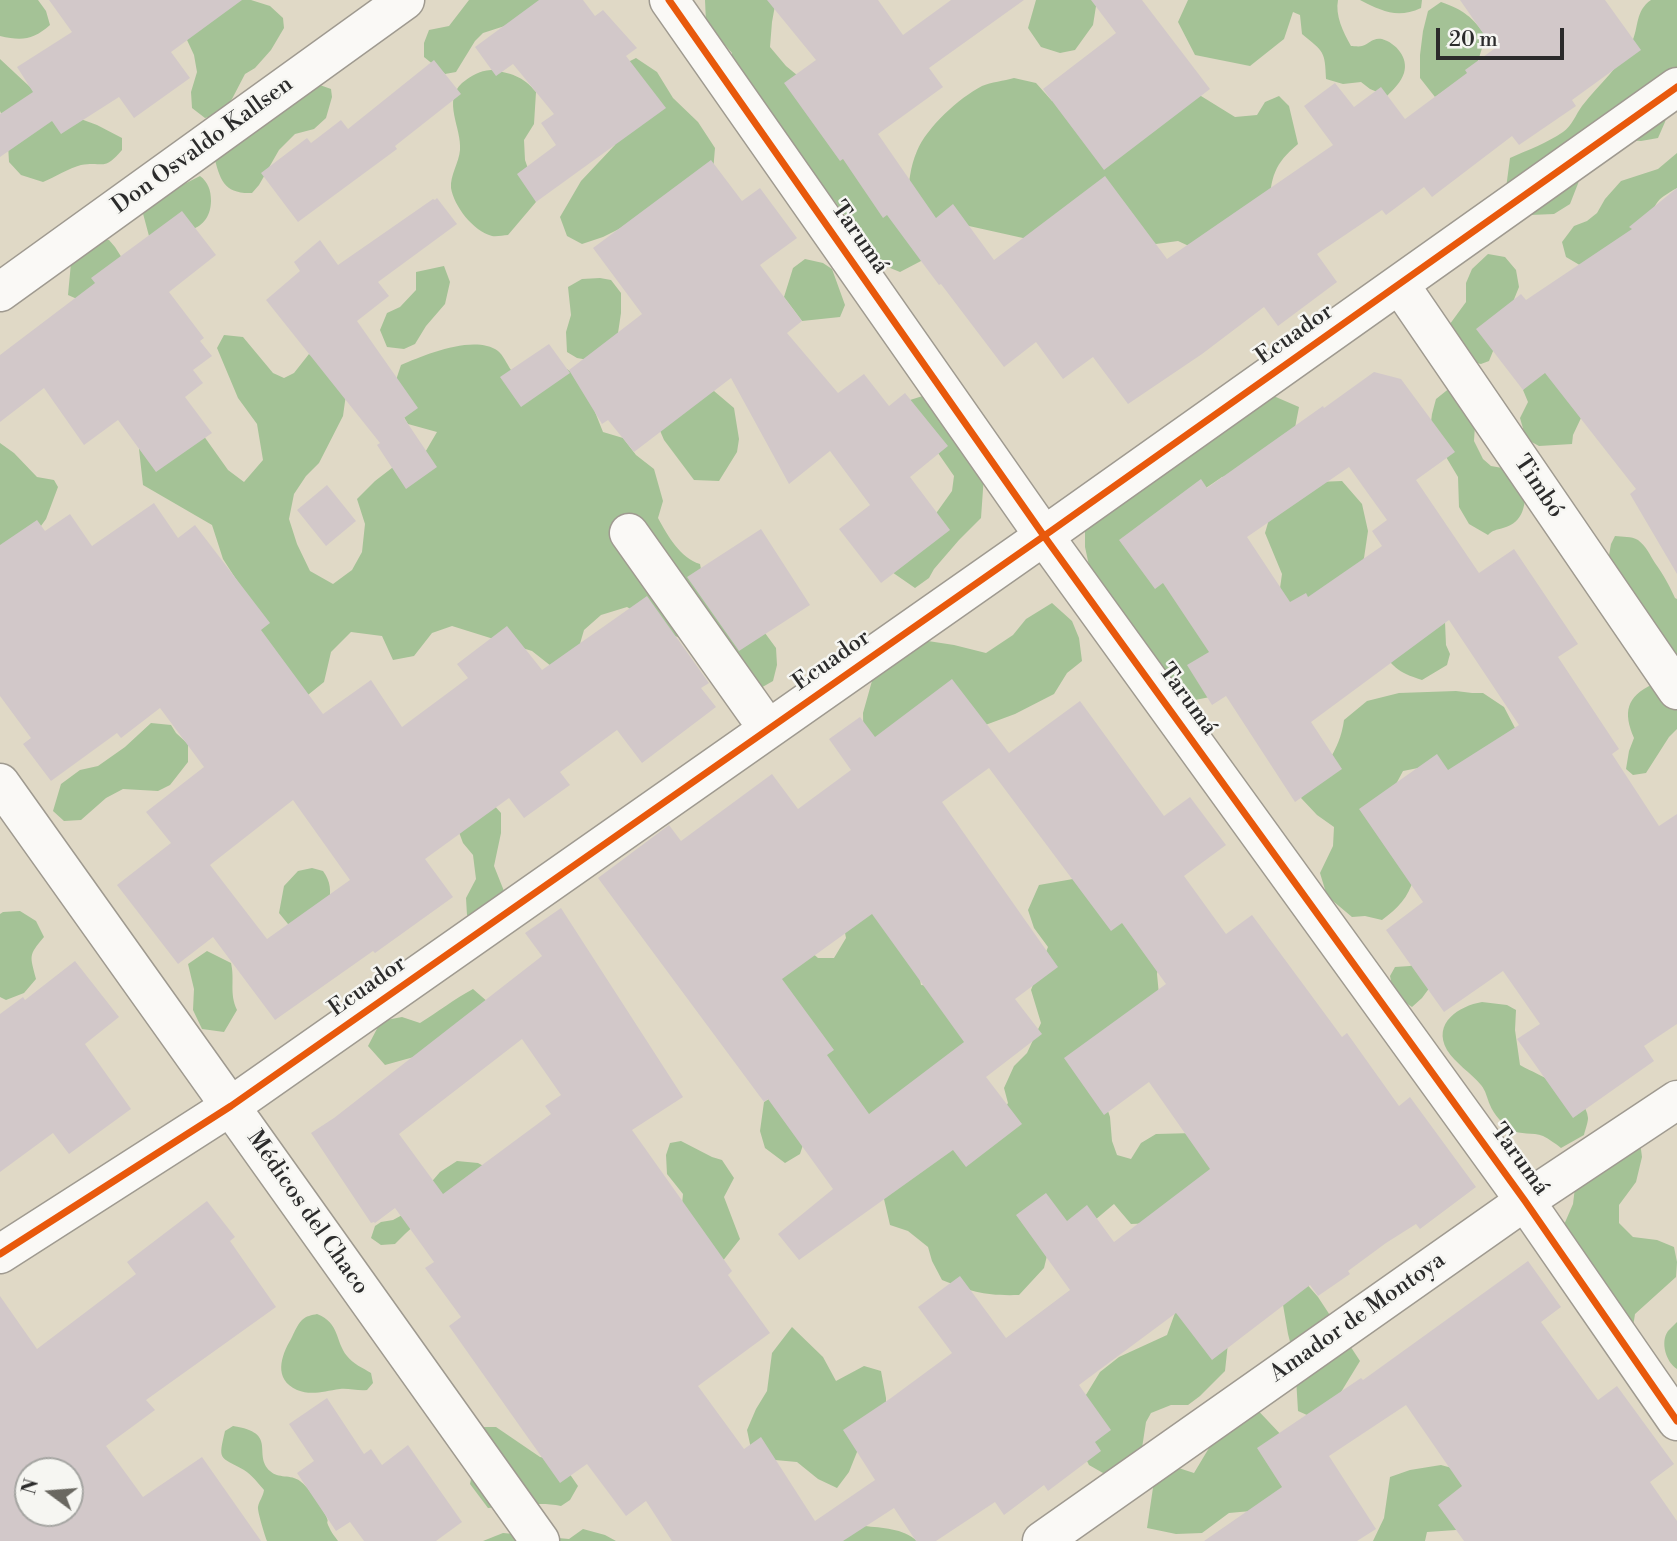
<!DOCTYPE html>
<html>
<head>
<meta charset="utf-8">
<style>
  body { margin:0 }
  #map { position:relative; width:1677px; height:1541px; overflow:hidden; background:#e0d9c6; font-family:"Libre Bodoni",serif }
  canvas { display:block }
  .north { position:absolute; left:14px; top:1457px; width:70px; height:70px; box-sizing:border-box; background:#f6f6f2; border:2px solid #a5a5a2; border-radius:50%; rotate:286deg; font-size:19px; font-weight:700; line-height:28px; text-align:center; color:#2b2b2b }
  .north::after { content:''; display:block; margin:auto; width:24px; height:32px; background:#6a6861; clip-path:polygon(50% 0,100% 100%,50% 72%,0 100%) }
  .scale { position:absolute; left:1436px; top:28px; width:128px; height:32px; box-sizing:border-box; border:4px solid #2b2b2b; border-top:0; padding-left:9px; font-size:21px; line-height:24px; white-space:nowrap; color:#2b2b2b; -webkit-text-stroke:5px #f6f6f2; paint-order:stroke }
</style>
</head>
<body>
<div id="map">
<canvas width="1677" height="1541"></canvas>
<div class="north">N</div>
<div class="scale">20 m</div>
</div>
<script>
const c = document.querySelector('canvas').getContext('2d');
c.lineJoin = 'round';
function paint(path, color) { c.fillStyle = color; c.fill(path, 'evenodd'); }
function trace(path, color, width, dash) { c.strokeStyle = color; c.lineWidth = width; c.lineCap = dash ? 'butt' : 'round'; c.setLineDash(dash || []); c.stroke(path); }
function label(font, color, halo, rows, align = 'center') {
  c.font = font + ' "Libre Bodoni",serif'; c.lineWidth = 5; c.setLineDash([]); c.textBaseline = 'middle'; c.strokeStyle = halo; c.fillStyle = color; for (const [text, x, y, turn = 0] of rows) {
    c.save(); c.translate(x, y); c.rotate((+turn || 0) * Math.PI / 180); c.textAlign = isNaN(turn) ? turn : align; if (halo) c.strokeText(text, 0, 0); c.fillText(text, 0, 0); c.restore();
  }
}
paint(new Path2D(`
  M0 0H38L46 11 50 25C33 40 22 41 0 36Z
  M192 0H251L270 6 283 18 284 28 271 50 255 68 245 74 232 99 221 114 205 118 192 108 191 92 197 72 194 55 181 27Z
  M469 0H540L517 22 483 33 475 41 456 72 445 74 424 57V43L429 30 449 26Z
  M705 0H776L772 22 770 47 786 66 809 85 931 249 921 261 900 272 873 261 857 243 848 219 798 153 787 135 769 115 730 87 732 53 706 23Z
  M1036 0H1097L1093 25 1075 50 1060 53 1041 47 1028 28Z
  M1188 0H1338C1335 15 1343 32 1351 46 1353 46 1359 47 1362 46 1369 44 1373 37 1382 39 1396 43 1409 58 1404 73 1401 82 1394 89 1387 96L1370 89 1361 82 1343 84 1326 79C1325 51 1324 52 1302 34L1300 15 1293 12 1284 39 1250 66 1195 55 1178 22Z
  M1360 0H1422L1421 8C1397 19 1382 11 1360 0Z
  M1651 0H1677V79L1675 80 1665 122 1658 138 1641 141 1624 140 1596 169 1583 177 1579 181 1570 204 1554 214 1530 215 1505 196 1510 158C1528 150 1547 143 1563 132 1572 126 1576 114 1582 106 1599 84 1620 67 1632 42 1639 27 1635 11 1651 0Z
  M1441 2C1464 10 1472 17 1486 36L1475 70 1435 97 1420 78V55L1423 31 1428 11Z
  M636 58 657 72 673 98 698 122 715 148 713 172 619 229 603 237 582 244 567 236 560 217 581 181 615 145 630 61Z
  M0 59 60 115 78 118 97 125 122 138V150C103 172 105 161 81 165 69 168 55 177 43 182L21 175 9 162 7 127 0 111Z
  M491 70C511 73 523 76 536 92L534 124 524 140 525 160 533 183 536 202 508 235C503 235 497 237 492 236 473 231 454 206 451 188 450 175 459 163 460 150 462 128 442 101 462 83 472 75 479 71 491 70Z
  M1014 78 1036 83 1052 101 1201 96 1235 117 1257 115 1265 102 1279 96 1289 106 1298 144C1274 164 1271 177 1269 208L1204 253 1178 241 1156 244 1137 239 1023 238 960 224 947 226 907 200C909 183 910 167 917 151 927 127 959 98 982 86 991 82 1004 81 1014 78Z
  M317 84 331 89 332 97 326 118 314 129 295 134 279 150 259 185 252 193C224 194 220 180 214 156Z
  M1677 153V188C1654 201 1654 203 1650 229L1583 267 1566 257 1562 242 1574 226 1587 221 1597 213 1605 199 1621 181 1658 169Z
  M200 176C208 182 211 190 211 201 210 236 175 233 149 236L141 206Z
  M94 239 109 240 115 247 122 258 86 303 68 295 71 263Z
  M1488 254 1505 257 1516 270 1519 287 1489 361 1481 364 1460 359 1447 328 1466 302V283L1472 269Z
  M805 259 823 263 832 269 845 305 840 317 802 321 784 297 793 268Z
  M444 266 450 282 445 304 426 326 415 344 404 349 387 347 380 330 387 313 400 307 416 290V272Z
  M600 278 611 280 621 293V313L618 333 594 361 577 358 567 352 566 332 571 315 568 287 582 279Z
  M224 335 243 337 273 373 284 378 294 373 309 354 348 380 343 416 319 463 306 476 294 494 289 519 297 544 310 571 333 584 352 570 362 552 365 524 357 499 375 481 401 461 417 466 437 432 408 424 391 395 401 365C425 355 474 334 498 351 503 355 507 364 511 370L567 369 591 388 595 412 603 432 623 438 636 455 654 469 663 501 658 518C668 536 680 558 700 564L701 569 751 614 776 648 777 665 773 681 759 689 680 638 660 630 651 621 627 607 601 615 584 630 577 654 551 666 532 651 452 626 432 633 414 656 393 660 382 636 351 632 331 652 324 682 293 707 243 590 223 559 212 525 143 485 139 449 170 425H196L228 470 244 482 263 460 257 424 238 398 217 348Z
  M1539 354 1581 418 1573 435 1572 444 1539 446 1526 439 1520 418 1528 402 1523 390Z
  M1451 387 1476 409 1474 441 1483 459 1491 466 1508 469 1526 486C1525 504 1525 522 1503 528 1496 530 1493 530 1488 535L1469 524 1459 507 1458 477 1430 430 1432 414 1436 399Z
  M1255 388 1299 407 1293 438 1254 471 1222 477 1165 516 1216 620 1215 696 1195 700 1171 697 1090 570 1085 547V526Z
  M714 391 734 408 739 439 737 452 719 481 694 480 664 440 647 400 696 396Z
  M929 394 984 475 981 518 959 540 934 569 929 578 915 588 889 570 931 523 937 512 952 491 954 476 920 427 910 400Z
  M0 443 14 453 37 477 54 480 58 487 46 519 33 537 0 554Z
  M1342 481 1362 504 1368 531 1364 558 1347 587 1274 631 1282 574 1265 533 1272 509 1318 482Z
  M1615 536C1623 537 1631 536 1638 540 1646 546 1650 555 1655 563 1664 576 1668 583 1675 598L1677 599V678L1608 561 1611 544Z
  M1052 603 1072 621 1079 638 1082 661 1067 673 1054 694 1015 714 864 770 863 713 877 663 928 641 954 645 986 653 1013 635 1026 619Z
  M1445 622 1446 645 1450 654 1447 665 1422 680C1397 672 1392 667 1379 645Z
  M1653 684 1677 694V729L1669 737 1646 773 1633 775 1626 769 1629 751 1634 738C1623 712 1626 697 1653 684Z
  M1456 691 1472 693H1483L1504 707 1515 728 1519 742 1524 783 1423 767 1403 771 1378 818 1414 878C1408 898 1398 908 1382 920L1365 916 1352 917 1327 896 1320 873 1333 846 1334 827 1317 815 1301 798C1320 773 1340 752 1344 720L1367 701 1399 693Z
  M151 723 171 725 176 733 188 744V762L170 785 158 791 123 789 106 798 81 820 64 821 53 811 61 784 80 770 98 766 125 747Z
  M492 803 501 813V833L494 866 504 891 484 925 467 915 466 898 476 879 473 855 463 843 457 827Z
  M312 868 323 871C331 882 331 891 329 904L297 929 288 924 279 913 284 886 298 871Z
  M1090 876 1160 953 1157 974 1159 995 1101 1090 1110 1117 1112 1141 1117 1155 1131 1159 1141 1143 1156 1134 1194 1133 1284 1258 1318 1297 1360 1361 1330 1410 1316 1419 1298 1411 1295 1361 1288 1334 1282 1299 1175 1222 1131 1224 1114 1204 1076 1236 1053 1231 1044 1268 1019 1295C985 1296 973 1292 942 1280L932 1261 928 1247 908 1231 890 1225 884 1199 808 1130 800 1154 785 1163 765 1148 760 1131 764 1102 780 1092 770 990 774 920 818 958H834L846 938 840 907 860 893 915 955 921 985 964 989 966 1056 992 1132 1008 1103 1004 1088 1014 1066 1027 1053 1041 1023 1031 990 1048 947 1034 928 1028 910 1039 885Z
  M20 911 36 921 44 937C28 956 30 955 36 979L24 993 6 1000 0 997V914L3 912Z
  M207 951 231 963C235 980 229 993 237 1010L224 1032 202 1029 193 1010 194 989 188 964Z
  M1426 959 1433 983 1422 998 1412 1007 1394 995 1390 976 1395 967 1410 966Z
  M473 989 497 1010 446 1048 385 1065 368 1046 381 1021 402 1017 420 1023C438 1012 454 999 473 989Z
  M1482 1002 1507 1005 1516 1010 1515 1030 1520 1065C1539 1076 1587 1093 1588 1118 1588 1123 1585 1130 1584 1135L1561 1148C1556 1144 1549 1139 1543 1136 1533 1132 1520 1135 1511 1130 1503 1124 1494 1115 1490 1105 1487 1098 1486 1091 1481 1085 1471 1073 1455 1063 1447 1050 1432 1023 1459 1006 1482 1002Z
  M681 1141 712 1157 722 1160 734 1178 724 1197 740 1239 718 1267 681 1215 683 1194 667 1174 666 1155 670 1143Z
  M1640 1142 1642 1157 1636 1182 1619 1205V1223L1633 1237 1657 1240 1674 1247 1677 1262 1676 1277 1635 1314 1633 1327 1595 1337 1582 1301 1563 1227 1573 1204 1579 1154Z
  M457 1161 478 1163 491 1170C458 1193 423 1214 395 1244L381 1245 371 1238 375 1226 381 1222 393 1220 404 1214 440 1172Z
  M1184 1304 1228 1343 1225 1371 1200 1396 1188 1405H1171L1151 1413 1146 1422 1142 1448 1110 1477 1089 1465 1079 1445 1081 1403 1100 1372 1119 1357 1167 1335 1175 1313Z
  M317 1314C340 1323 335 1341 347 1356 353 1364 363 1368 371 1373L373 1383 367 1390C358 1391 348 1388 340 1389 324 1391 312 1396 297 1390 273 1379 281 1356 291 1339 294 1333 297 1325 302 1320 306 1316 312 1315 317 1314Z
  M1677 1322V1369C1666 1362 1660 1342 1668 1331 1671 1328 1674 1325 1677 1322Z
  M792 1327 823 1357 836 1381 864 1366 881 1371 886 1398V1417L868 1436 857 1452 849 1472 837 1488 818 1479 797 1462 753 1458 747 1430 756 1409 767 1391 772 1353Z
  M1251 1403 1285 1439 1298 1490 1251 1511 1229 1513 1202 1533 1176 1534 1147 1528 1157 1461 1194 1473 1233 1408Z
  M233 1426C279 1433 252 1454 270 1471 278 1479 291 1474 300 1481 309 1488 322 1506 326 1516 330 1525 325 1518 329 1527 331 1532 335 1537 338 1541H267C265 1536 257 1510 258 1507 259 1501 263 1497 264 1490 258 1483 252 1475 244 1470 219 1456 218 1461 225 1431Z
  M482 1427H496L540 1457 555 1460 569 1473 578 1486 570 1500 561 1506C538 1501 511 1507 488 1508L470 1484Z
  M1441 1465 1466 1472 1456 1530 1427 1532 1425 1541H1373L1384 1518 1390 1477 1410 1470Z
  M864 1526C882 1528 903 1528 917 1541H823Z
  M583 1529 605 1535 616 1541H483L503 1533 569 1539Z`), '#a4c296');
paint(new Path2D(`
  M49 0H242L171 52 190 78 134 118 119 97 61 134 52 121 0 157V114L33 92 17 67 72 32Z
  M539 0H583L595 16 603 10 637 48 626 56 666 108 536 202 517 174 556 145 541 123 554 114 513 64 496 76 475 47Z
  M767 0H878L903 35 951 0H1024L929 68 943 87 878 134 936 218 953 204 994 260 1105 176 1167 259 1333 145 1304 106 1335 83 1354 107 1381 87 1405 119 1467 73 1465 70 1494 49 1460 0H1605L1641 50 1572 100 1576 106 1519 145 1512 136 1432 197 1424 187 1386 215 1382 210 1317 254 1337 282 1278 326 1264 307 1202 354 1128 404 1093 357 1063 379 1036 342 1004 367 941 284 939 285 921 261 887 215 883 218 843 159 840 161 784 83 816 60Z
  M1091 0H1142L1210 89 1104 170 1043 89 1116 33Z
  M434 60 461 94 395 146 397 149 298 222 261 173 307 138 311 143 341 120 348 129Z
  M711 160 742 201 760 188 797 238 760 265 802 321 787 333 838 393 864 374 889 406 905 393 948 446 910 477 950 530 881 583 839 529 870 505 830 451 789 484 731 378 634 452 608 420 602 424 569 370 642 314 593 248Z
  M1677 188V574L1630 494 1636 489 1545 373 1523 390 1476 329 1521 294 1526 300 1632 229 1629 227Z
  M437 198 457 224 378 282 389 296 357 321 418 408 404 418 437 467 406 489 377 445 380 443 266 300 300 271 294 262 320 240 338 265 433 199 435 200Z
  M182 211 216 255 169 292 204 338 200 341 212 356 193 370 203 383 185 397 212 433 156 472 118 420 84 445 44 388 0 422V355L95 283 91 278Z
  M549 344 570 373 521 407 500 377Z
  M1374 372 1401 379 1455 452 1416 480 1479 573 1514 549 1578 644 1558 657 1619 749 1612 754 1659 826 1677 814V1024L1644 1046 1654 1061 1573 1118 1517 1039 1540 1024 1503 971 1444 1012 1386 930 1423 902 1359 809 1437 754 1448 770 1519 725 1449 620 1311 722 1342 769 1295 802 1226 696 1212 705 1187 665 1209 652 1163 583 1155 589 1119 540 1201 479 1207 488 1323 406 1324 408ZM1349 467 1387 520 1372 531 1382 546 1308 597 1306 593 1290 602 1247 537Z
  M327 485 356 521 326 546 297 510Z
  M154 503 178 538 195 525 270 623 261 630 323 714 371 680 402 727 468 678 457 664 507 626 542 670 647 596 709 683 701 688 716 707 642 763 617 730 560 772 570 785 524 818 509 798 425 859 453 897 375 953 373 951 275 1020 213 937 178 964 117 885 171 843 146 812 204 767 160 708 121 738 117 733 51 781 23 744 31 738 0 696V545L37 520 45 531 70 514 92 546ZM293 800 350 880 267 939 210 865Z
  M761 529 810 605 739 651 687 577Z
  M952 679 1009 753 1080 701 1164 816 1190 797 1226 845 1184 876 1226 934 1252 915 1342 1037 1347 1033 1399 1106 1410 1097 1476 1187 1420 1229 1416 1224 1386 1243 1348 1271 1350 1274 1318 1296 1310 1285 1212 1360 1176 1313 1079 1385 1111 1430 1095 1442 1101 1451 1048 1491 1044 1485 1004 1515 995 1502 936 1541H916L894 1508 843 1541H672L646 1501 626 1516 587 1464 560 1483 449 1326 461 1317 425 1268 434 1262 395 1208 375 1223 374 1222 371 1223 311 1133 334 1118 542 956 525 933 561 908 683 1097 632 1130 732 1271 728 1275 770 1333 698 1386 744 1449 761 1437 815 1521 875 1480 843 1430 891 1398 952 1353 918 1307 960 1276 1006 1338 1070 1290 1016 1215 1046 1193 1067 1221 1087 1205 1114 1242 1210 1169 1149 1082 1104 1115 1064 1058 1166 984 1122 923 1111 931 989 768 942 802 1058 967 1015 999 1042 1034 986 1077 1022 1124 966 1167 953 1150 799 1260 778 1234 833 1189 768 1099 764 1102 598 878 669 825 681 841 772 774 798 809 851 770 829 739 860 717 875 737ZM872 914 964 1042 869 1114 827 1055 834 1050 782 979ZM522 1039 561 1095 545 1106 551 1114 443 1194 399 1134Z
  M75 961 119 1017 85 1044 131 1109 69 1154 53 1133 0 1172V1014L23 997 25 1000Z
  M207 1201 235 1237 230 1241 276 1307 146 1400 155 1410 106 1446 143 1497 202 1457 261 1541H0V1296L37 1349 136 1274 127 1262ZM28 1471H70V1513H28Z
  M1528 1261 1561 1307 1541 1322 1598 1400 1617 1386 1674 1464 1650 1482 1677 1521V1541H1464L1438 1505 1462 1486 1406 1405 1329 1456 1376 1529 1357 1541H1204L1282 1487 1257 1448 1361 1378 1363 1380Z
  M327 1398 364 1454 371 1449 382 1465 408 1445 462 1522 436 1541H364L350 1522 336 1531 297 1473 314 1461 289 1424Z`), '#d2c8c9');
const minor = new Path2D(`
  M669 0 1044 536 1525 1201 1677 1421
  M1400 285 1677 690
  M0 292 405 0
  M629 533 768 729
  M0 1254 231 1106 1044 536 1677 87
  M1042 1541 1525 1201 1677 1100`);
const major = new Path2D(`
  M0 783 540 1541`);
trace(minor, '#9f9a90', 41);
trace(major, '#9f9a90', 41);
trace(minor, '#faf9f6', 38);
trace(major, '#faf9f6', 38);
trace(new Path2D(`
  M669 0 1044 536 1525 1201 1677 1421
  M0 1254 231 1106 1044 536 1677 87`), '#e8590c', 7);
label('23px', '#2b2b2b', '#f6f6f2', [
  ["Don Osvaldo Kallsen",203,146,-36],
  ["Tarumá",859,238,55],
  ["Ecuador",1295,335,-35],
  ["Timbó",1538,487,56],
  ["Ecuador",832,661,-35],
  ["Tarumá",1187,700,54],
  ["Ecuador",368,987,-35],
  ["Tarumá",1519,1160,54],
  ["Médicos del Chaco",307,1213,55],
  ["Amador de Montoya",1358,1318,-35]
]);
</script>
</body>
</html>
